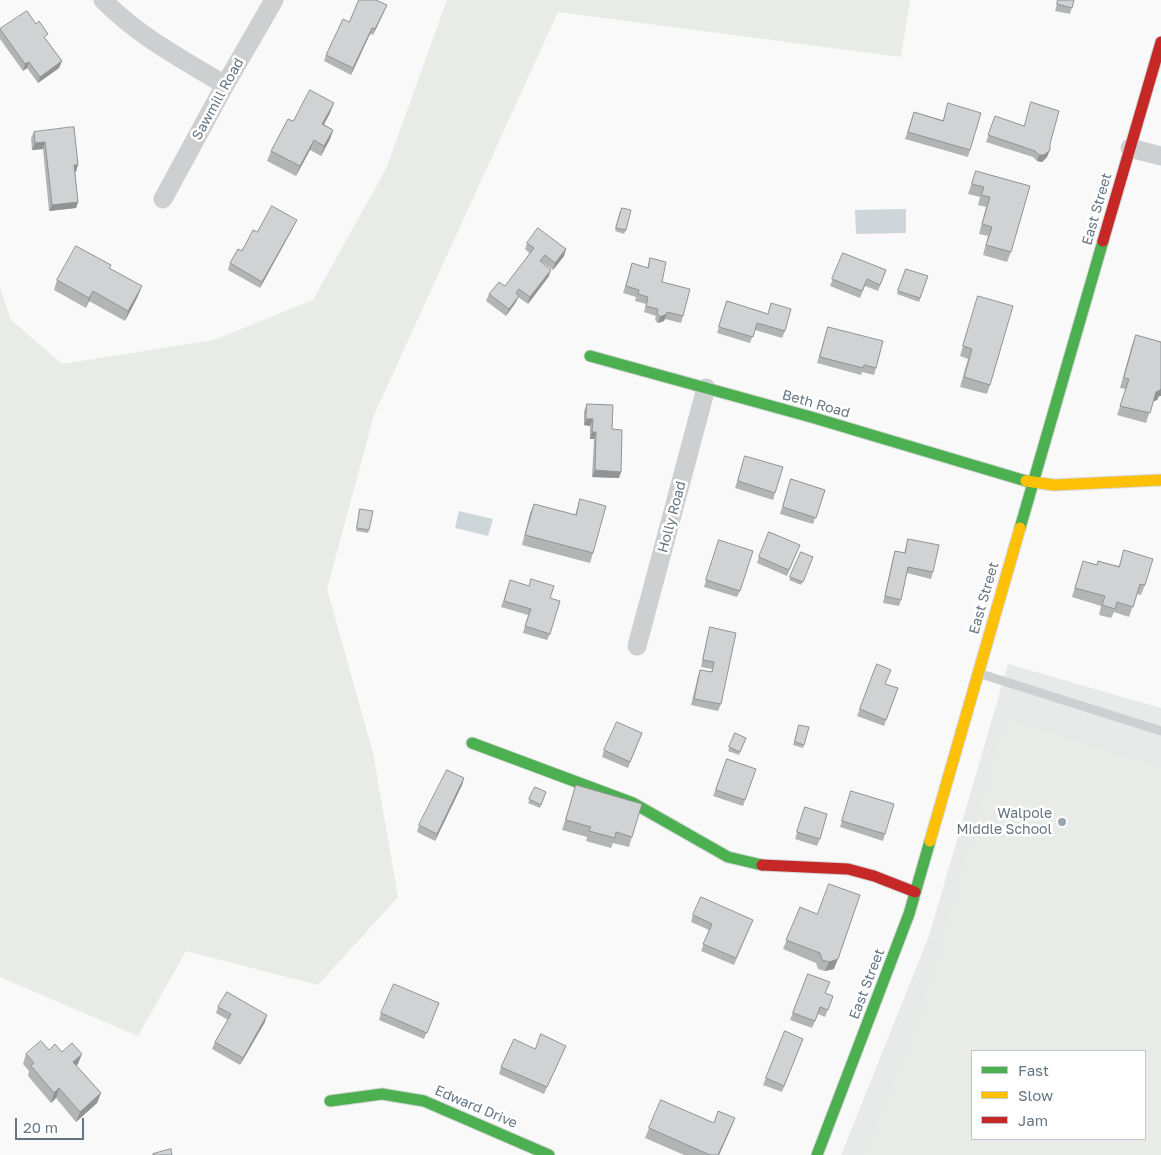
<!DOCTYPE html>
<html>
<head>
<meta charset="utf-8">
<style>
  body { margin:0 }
  #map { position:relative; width:1161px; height:1155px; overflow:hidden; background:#f9f9f9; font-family:"Golos Text",sans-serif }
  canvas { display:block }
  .legend { position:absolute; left:971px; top:1050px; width:175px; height:90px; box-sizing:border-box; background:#fff; border:1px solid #c1c8cd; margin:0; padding:6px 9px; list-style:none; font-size:15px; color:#657683 }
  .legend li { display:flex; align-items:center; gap:10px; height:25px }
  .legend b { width:25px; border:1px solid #c1c8cd }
  .scale { position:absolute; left:15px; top:1118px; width:69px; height:22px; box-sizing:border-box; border:2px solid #657683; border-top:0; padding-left:6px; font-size:15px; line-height:18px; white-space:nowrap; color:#657683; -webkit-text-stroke:4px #fff; paint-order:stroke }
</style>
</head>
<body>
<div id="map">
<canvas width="1161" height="1155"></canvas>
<ul class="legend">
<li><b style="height:6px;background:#4caf50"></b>Fast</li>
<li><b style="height:6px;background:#ffc107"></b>Slow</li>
<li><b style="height:6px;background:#c62828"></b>Jam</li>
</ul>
<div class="scale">20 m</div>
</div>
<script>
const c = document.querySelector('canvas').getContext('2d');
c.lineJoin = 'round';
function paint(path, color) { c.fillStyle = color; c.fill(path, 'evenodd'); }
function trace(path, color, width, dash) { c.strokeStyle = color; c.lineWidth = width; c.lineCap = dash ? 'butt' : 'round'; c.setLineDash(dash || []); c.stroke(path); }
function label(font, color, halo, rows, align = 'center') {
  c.font = font + ' "Golos Text",sans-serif'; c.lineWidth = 5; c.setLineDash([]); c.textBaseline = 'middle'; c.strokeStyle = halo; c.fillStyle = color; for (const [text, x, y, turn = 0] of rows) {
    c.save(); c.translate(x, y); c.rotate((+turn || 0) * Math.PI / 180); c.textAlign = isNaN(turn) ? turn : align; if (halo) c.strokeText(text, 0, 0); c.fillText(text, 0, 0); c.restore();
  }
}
paint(new Path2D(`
  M1008 664 1161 708V1155H841L929 936ZM972 1051H1145V1139H972Z`), '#e8e9e9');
paint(new Path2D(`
  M447 0H910L901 57 558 12 374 415 327 589 373 753 398 897 318 985 186 951 138 1036 0 977V288L11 320 62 364 214 340 313 300 386 169Z
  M1006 719 1161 768V1155H865L918 1023ZM972 1051H1145V1139H972Z`), '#e8ebe6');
paint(new Path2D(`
  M906 209V233L856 234 855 210Z
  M459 511 493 519 488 536 455 528Z`), '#ced6d9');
const fast = new Path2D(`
  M590 356 811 417 1026 481
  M1020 528 1103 241
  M472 743 633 803 728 857 762 865
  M330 1101 382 1094 424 1101 549 1155
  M817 1155 909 914 930 841`);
const slow = new Path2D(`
  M1026 481 1054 485 1161 480
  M930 841 1020 528`);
const jam = new Path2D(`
  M1103 241 1161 42
  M762 865 848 869 874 876 915 892`);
trace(fast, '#d5d6d7', 13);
trace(slow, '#d5d6d7', 13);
trace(jam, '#d5d6d7', 13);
trace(new Path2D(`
  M981 674 1161 731`), '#cecfd0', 9);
trace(new Path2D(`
  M103 0C138 36 182 59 225 85
  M1130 148 1161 156
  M163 199 225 85 274 0
  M637 646 706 388`), '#cecfd0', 19);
trace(fast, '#4caf50', 11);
trace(slow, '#ffc107', 11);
trace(jam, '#c62828', 11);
paint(new Path2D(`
  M1058 0H1074L1070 14 1055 11Z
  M384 12 373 35 370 34 351 75 324 61 326 55 349 22Z
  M0 29 46 39 62 61 59 68 38 83 27 68 23 71 0 39Z
  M948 103 970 150 968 157 905 139 914 112 943 120Z
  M330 113 324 124 333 130 330 139 321 156 310 150 296 176 267 161 271 151 293 121Z
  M995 116 1050 144 1047 157 1042 162 1037 161 1033 157 986 142Z
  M34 132 76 172H75L78 202 76 208 49 211 43 149 32 150 31 138Z
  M976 171 1030 186 1011 252 1007 262 983 255 988 236 979 234 986 207 978 205 980 197 968 194Z
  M620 211 626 230 624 234 615 231Z
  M294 226 260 288 228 270 230 263 257 232Z
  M527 243 566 249 564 256 553 270 542 262 549 276 528 304 518 297 516 302 506 316 486 301 489 294 505 286 530 254 525 249Z
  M843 253 886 270 878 291 865 286 860 298 830 286Z
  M650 258 662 282 683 316 681 323 665 319 664 321 658 323 655 320 656 316 644 312 646 304 635 301 636 297 623 293 632 263 647 268Z
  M110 268 138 296 125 321 89 301 86 308 54 290 57 280Z
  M906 269 928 276 919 302 897 294Z
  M978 296 990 385 987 394 960 387 968 359 960 356Z
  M727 301 768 314 771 303 785 331 782 338 755 330 750 343 717 333Z
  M828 327 876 368 874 375 862 372 861 375 817 363Z
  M1136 335 1161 342V396H1159L1157 400 1153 401 1146 423 1117 415 1126 389 1120 388 1132 345Z
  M587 404 612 429 619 478 592 477 594 439H590V426L584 425V411Z
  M743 463 775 493 773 500 735 488Z
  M791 479 825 490 813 524 780 514Z
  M580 499 593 553 590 563 522 545 530 513 534 504 575 515Z
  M360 509 369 530 368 533 356 531Z
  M908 539 933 572 931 579 907 573 901 600 899 606 883 603 893 557 895 551 904 553Z
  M719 540 740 591 737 597 704 587Z
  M800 545 787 576 757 563 759 557Z
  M1124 550 1145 585 1141 595 1137 594 1129 617 1114 612 1111 618 1099 615 1101 606 1072 597 1083 561 1097 565 1098 561 1119 566Z
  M801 552 813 557 801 585 789 580Z
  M508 587 550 598V634L547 640 523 633 528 615 501 607Z
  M710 627 721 704 718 711 691 705 698 676 700 670 711 672 712 669 701 667 708 634Z
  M877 664 885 684 898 688 884 726 857 716Z
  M798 728 804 745 803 748 793 745Z
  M642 733 628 768 602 757 604 750Z
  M735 733 746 738 739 755 728 751Z
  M727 759 756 769 743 806 713 796Z
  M464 778 462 785 435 841 417 832 419 825Z
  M576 785 632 837 629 847 613 843 611 848 586 841 587 837 562 830Z
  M535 787 546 792 540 808 528 803Z
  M851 791 885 834 883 841 840 827Z
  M805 807 820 839 817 846 795 839Z
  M800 907 834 969 825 971 818 969 816 963 783 949Z
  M693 915 753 920 734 965 701 951 709 930 691 922Z
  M808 974 825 993 833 996 825 1017 818 1014 812 1028 790 1020Z
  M439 1003 424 1039 379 1020 381 1013Z
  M218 1007 265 1022 240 1065 212 1049 215 1042 228 1020 216 1013Z
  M785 1031 803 1039 782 1092 763 1085Z
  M566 1046 544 1094 499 1074 501 1067 535 1049Z
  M49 1050 62 1052 78 1064 76 1065 101 1093 97 1103 76 1122 56 1098 51 1103 28 1076 29 1071 23 1064 26 1054Z
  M714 1123 731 1128 719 1155H684L645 1138 649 1128Z`), '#b3b5b5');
paint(new Path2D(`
  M387 5 384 12 373 35 375 29Z
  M372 28 370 34 351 75 353 68Z
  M62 61 59 68 38 83 40 77Z
  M29 62 27 68 23 71 25 64Z
  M334 103 330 113 319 134 322 124Z
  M333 130 330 139 321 156 324 146Z
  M314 140 310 150 296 176 300 166Z
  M45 142 43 149 32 150 35 143Z
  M1050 150 1047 157 1042 162 1037 161 1039 155Z
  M74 165H78L76 172H72Z
  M78 202 76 208 49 211 52 205Z
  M297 220 294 226 260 288 262 282Z
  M566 249 564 256 553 270 555 263Z
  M551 270 549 276 528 304 530 297Z
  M142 286 138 296 125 321 128 311Z
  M93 291 89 301 86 308 89 298Z
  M519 296 516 302 506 316 509 309Z
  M667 314 664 321 658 323 660 317Z
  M1161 389V396H1159L1157 400 1152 402 1156 392Z
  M586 419H593L590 426 584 425Z
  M592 432H596L594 439H590Z
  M595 470 621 472 619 478 592 477Z
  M464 778 462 785 435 841 437 834Z
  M838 959 834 969 825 971 829 962Z
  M267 1015 265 1022 240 1065 243 1058Z
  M82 1054 78 1064 70 1072 73 1062Z
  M59 1088 56 1098 51 1103 54 1093Z
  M101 1093 97 1103 76 1122 80 1112Z
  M735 1118 731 1128 719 1155H718Z`), '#929394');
const building = new Path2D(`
  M359 0H376L387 5 375 29 372 28 353 68 326 55 343 19 349 22Z
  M1058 0H1074L1072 8 1057 4Z
  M27 11 36 24 39 21 48 34 44 37 62 61 40 77 29 62 25 64 0 29Z
  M310 90 334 103 322 124 333 130 324 146 314 140 300 166 271 151 288 119 293 121Z
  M1031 102 1059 111 1050 144V150L1044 155H1039L1035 151 988 135 995 116 1024 126Z
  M948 103 981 113 970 150 908 132 914 112 943 121Z
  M74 127 78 165H74L78 202 52 205 45 142 35 143 34 132Z
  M976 171 1030 186 1011 252 986 245 992 227 982 224 990 197 981 195 984 187 972 184Z
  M272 206 297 220 262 282 230 263 238 249 242 251 253 230 257 232Z
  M622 208 631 210 626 230 616 228Z
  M538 228 566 249 555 263 545 255 540 261 551 270 530 297 519 289 516 293 519 296 509 309 489 294 499 282 505 286 534 248 527 243Z
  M76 246 111 265 109 268 142 286 128 311 93 291 89 298 57 280Z
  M843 253 886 270 880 285 867 279 862 291 832 279Z
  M650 258 666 262 662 282 690 289 683 316 667 312V314L660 317 657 313 658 309 646 306 648 297 638 294 639 290 626 286 632 263 648 268Z
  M906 269 928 276 920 298 898 291Z
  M978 296 1013 306 990 385 964 377 972 349 963 346Z
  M727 301 768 314 771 303 791 309 785 331 757 323 753 337 719 327Z
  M828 327 883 341 876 368 864 365 863 368 820 357Z
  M1136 335 1161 342V389L1160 390 1156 392 1150 413 1120 406 1129 379 1124 378Z
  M587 404 613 405 612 429 622 430 621 472 595 470 596 432H592L593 419H586Z
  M745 456 783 467 775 493 738 481Z
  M791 479 825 490 816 518 783 507Z
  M580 499 606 506 593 553 525 535 534 504 576 515Z
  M360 509 373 511 369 530 357 528Z
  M769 532 800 545 789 570 759 557Z
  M908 539 939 545 933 572 908 567 901 600 885 596 895 551 905 553Z
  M719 540 753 551 740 591 706 580Z
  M1124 550 1153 559 1145 585 1140 584 1133 607 1117 602 1115 609 1102 605 1105 596 1075 588 1083 561 1097 565 1098 561 1119 567Z
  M801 552 813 557 803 582 790 577Z
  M531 579 554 586 550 598 560 601 550 634 525 626 531 609 504 601 510 580 529 586Z
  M710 627 736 633 721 704 694 699 700 670 712 672 714 662 703 660Z
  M877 664 891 670 885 684 898 688 886 720 860 709Z
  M617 722 642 733 630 762 604 750Z
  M799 725 809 727 804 745 795 742Z
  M735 733 746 738 740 752 729 747Z
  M727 759 756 769 745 800 716 790Z
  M447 770 464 778 437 834 419 825Z
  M576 785 642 804 632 837 616 832 615 838 589 831 591 827 566 820Z
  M535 787 546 792 541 805 529 799Z
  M851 791 894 804 885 834 842 821Z
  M805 807 827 814 820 839 797 832Z
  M829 884 860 895 838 959 829 962 822 960 820 953 786 940 800 907 817 914Z
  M701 897 753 920 736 958 703 944 712 924 693 915Z
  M808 974 830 982 825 993 833 996 828 1010 820 1007 815 1021 793 1013Z
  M394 984 439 1003 427 1033 381 1013Z
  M227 992 267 1015 243 1058 215 1042 231 1014 218 1007Z
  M785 1031 803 1039 784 1086 766 1078Z
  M541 1034 566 1046 547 1087 501 1067 514 1039 535 1049Z
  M41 1041 49 1050 55 1044 62 1052 72 1043 82 1054 73 1062 101 1093 80 1112 59 1088 54 1093 31 1066 34 1063 26 1054Z
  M661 1100 714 1123 718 1111 735 1118 718 1155H710L649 1128Z
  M171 1149 172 1155H153V1154Z`);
paint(building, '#d0d2d3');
trace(building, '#929394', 1);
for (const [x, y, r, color] of [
  [1062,822,5,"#99a4ac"]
]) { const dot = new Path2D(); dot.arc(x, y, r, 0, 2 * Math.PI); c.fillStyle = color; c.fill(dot); trace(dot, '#fff', 2); }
label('14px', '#657683', '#fff', [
  ["Sawmill Road",218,99,-61],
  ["East Street",1097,209,-74],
  ["Beth Road",816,404,16],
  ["Holly Road",672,517,-75],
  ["East Street",984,598,-74],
  ["East Street",867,984,-69],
  ["Edward Drive",476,1107,23]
]);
label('14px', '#657683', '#fff', [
  ["Walpole",1052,814],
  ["Middle School",1052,830]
], 'right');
</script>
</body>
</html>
